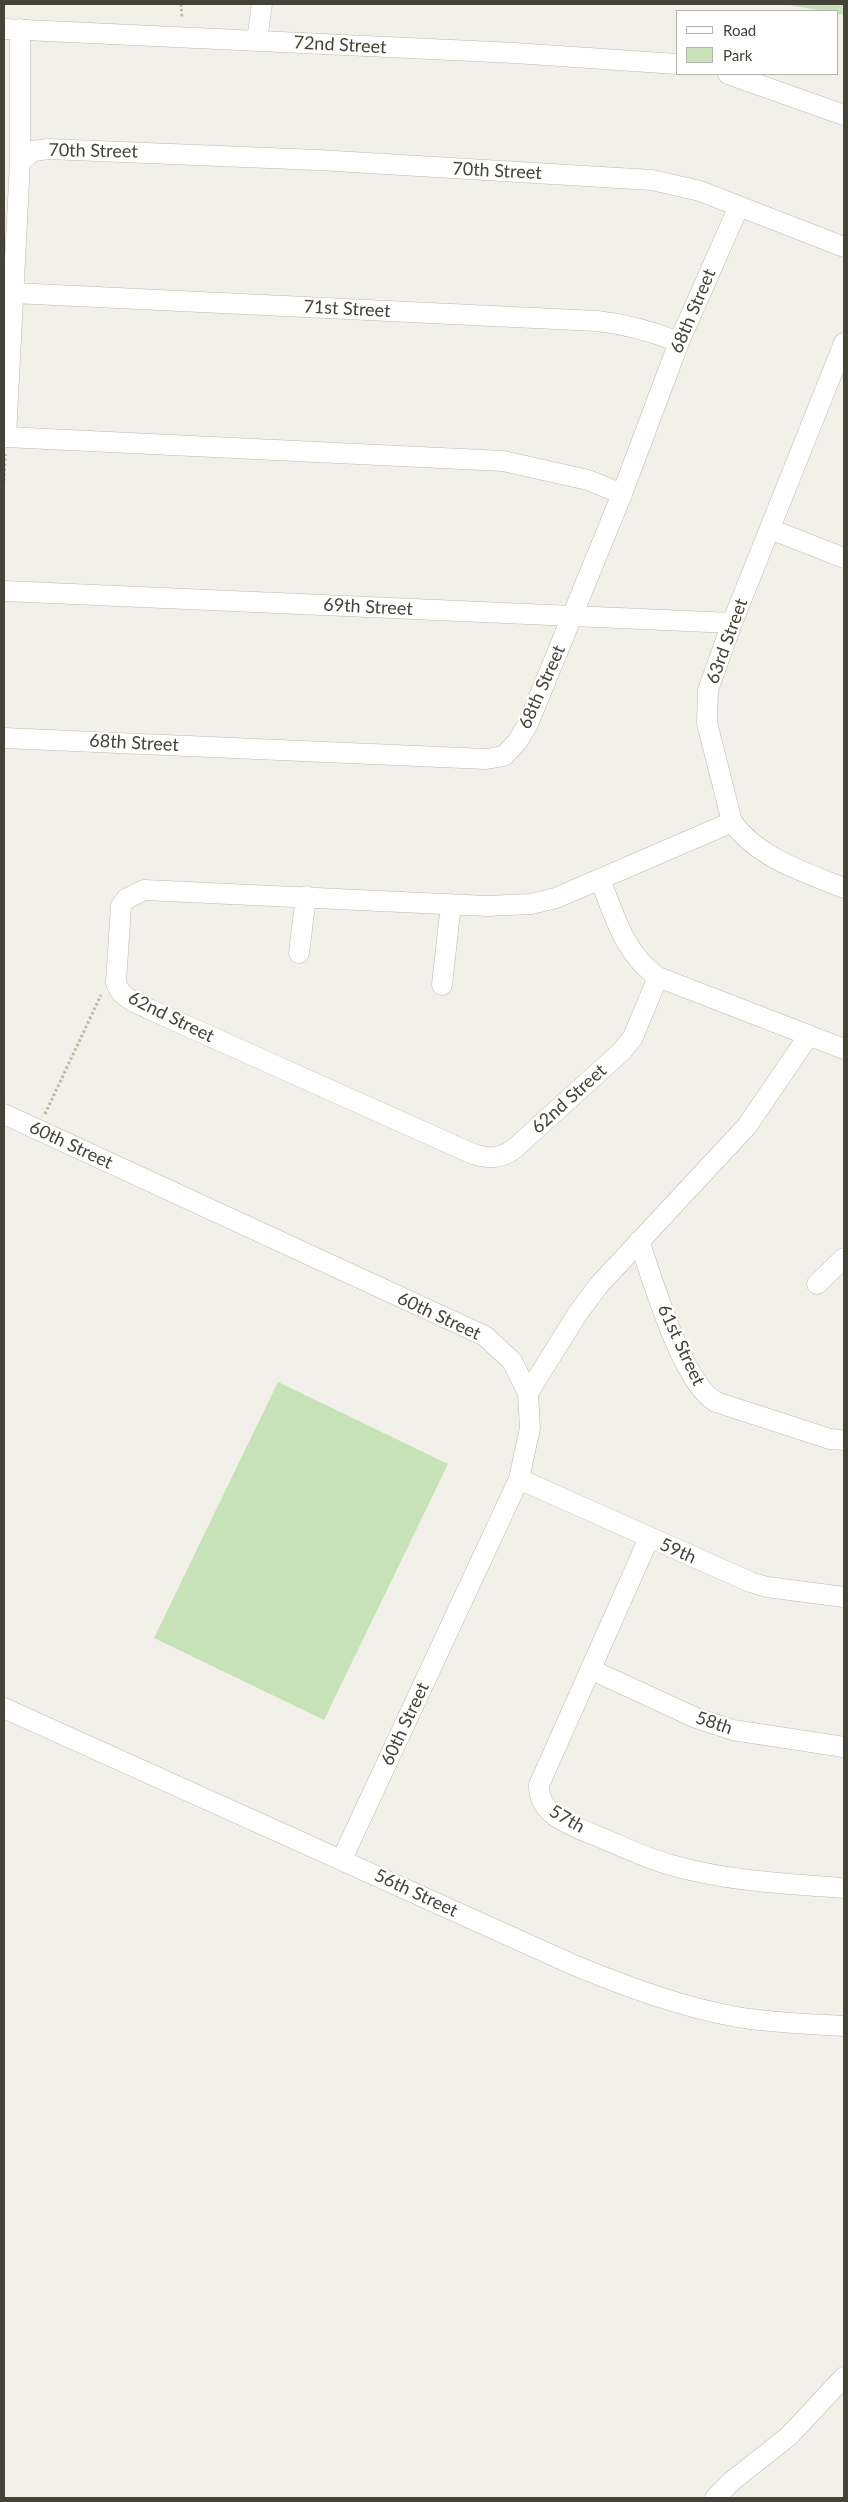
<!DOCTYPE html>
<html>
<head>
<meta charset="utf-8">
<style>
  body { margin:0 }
  #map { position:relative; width:848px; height:2502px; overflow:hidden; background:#f2f1e9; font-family:Lato,sans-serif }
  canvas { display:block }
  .frame { position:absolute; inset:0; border:5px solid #454238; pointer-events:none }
  .legend { position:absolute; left:676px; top:10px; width:162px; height:65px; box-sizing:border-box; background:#fff; border:1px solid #b5b3af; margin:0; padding:6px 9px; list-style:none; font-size:15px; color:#454238 }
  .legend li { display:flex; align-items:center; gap:10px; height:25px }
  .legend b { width:25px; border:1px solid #b5b3af }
</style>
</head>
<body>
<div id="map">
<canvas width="848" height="2502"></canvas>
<div class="frame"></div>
<ul class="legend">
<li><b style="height:6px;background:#fff"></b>Road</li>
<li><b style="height:14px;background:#c7e2b6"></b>Park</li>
</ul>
</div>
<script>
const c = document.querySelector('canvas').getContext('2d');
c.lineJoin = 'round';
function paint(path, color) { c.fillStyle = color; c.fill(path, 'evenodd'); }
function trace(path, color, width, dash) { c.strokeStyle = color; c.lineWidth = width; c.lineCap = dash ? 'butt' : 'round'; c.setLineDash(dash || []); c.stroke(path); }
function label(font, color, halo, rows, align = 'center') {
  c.font = font + ' Lato,sans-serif'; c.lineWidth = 4.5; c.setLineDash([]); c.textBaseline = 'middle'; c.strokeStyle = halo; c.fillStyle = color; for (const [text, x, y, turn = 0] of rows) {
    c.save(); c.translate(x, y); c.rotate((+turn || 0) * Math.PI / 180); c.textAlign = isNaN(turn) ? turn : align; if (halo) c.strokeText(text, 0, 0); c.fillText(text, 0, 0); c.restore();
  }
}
paint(new Path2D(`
  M783 4H844V15L837 14V11H823Z
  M278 1382 448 1464 324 1720 154 1638Z`), '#c7e2b6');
const minor = new Path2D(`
  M4 29 515 53 677 64
  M20 29V162L6 437 503 461 588 480 622 494
  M257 40 262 4
  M728 74 844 115
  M20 162 33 151 48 149 318 160 652 180 700 191 844 247
  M13 293 597 321C626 324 651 331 679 342
  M844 343 732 623 708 690 707 723 732 822C758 858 804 872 844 888
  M770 529 844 558
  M4 591 732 623
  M4 738 486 759 504 756 517 742 528 724 622 494 679 342 739 206
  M600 879C614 915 625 955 658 977L844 1049
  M299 953 306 896
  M658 977 633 1037 622 1051 514 1149C500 1159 489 1159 473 1154L149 1009C137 1003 119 997 116 982L121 906 126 899 144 890 487 906 531 904 556 898 732 822
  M442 985 451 904
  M4 1114 485 1336 512 1361 528 1393 530 1428 519 1479 342 1859
  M639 1241C653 1280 682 1383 716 1402L830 1439 844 1440
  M817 1284 844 1258
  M528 1393 578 1313 598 1286 747 1126 809 1035
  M519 1479 750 1582 767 1587 844 1597
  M649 1538 539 1785C538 1816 573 1826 597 1836 622 1846 645 1858 671 1865 726 1881 788 1884 844 1888
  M592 1670 696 1718 733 1730 844 1747
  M4 1708 576 1966C628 1987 681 2007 737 2017 772 2023 809 2024 844 2026
  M715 2498 732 2481 789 2436 844 2377`);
trace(minor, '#bdbaac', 21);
trace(new Path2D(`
  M181 4 182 18
  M4 481 5 454
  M45 1114 101 995`), '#bdb89f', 3, [2.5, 2.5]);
trace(minor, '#fff', 20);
label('18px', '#454238', '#fff', [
  ["72nd Street",340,45,3],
  ["70th Street",93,151,1],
  ["70th Street",497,171,3],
  ["71st Street",347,309,3],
  ["68th Street",693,311,-67],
  ["69th Street",368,607,3],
  ["63rd Street",727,641,-70],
  ["68th Street",542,687,-66],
  ["68th Street",134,743,3],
  ["62nd Street",171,1017,26],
  ["62nd Street",569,1099,-42],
  ["60th Street",71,1145,25],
  ["60th Street",439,1316,25],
  ["61st Street",681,1345,65],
  ["59th",678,1551,24],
  ["58th",714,1723,19],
  ["60th Street",405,1724,-65],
  ["57th",567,1819,30],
  ["56th Street",416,1893,25]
]);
</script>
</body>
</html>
